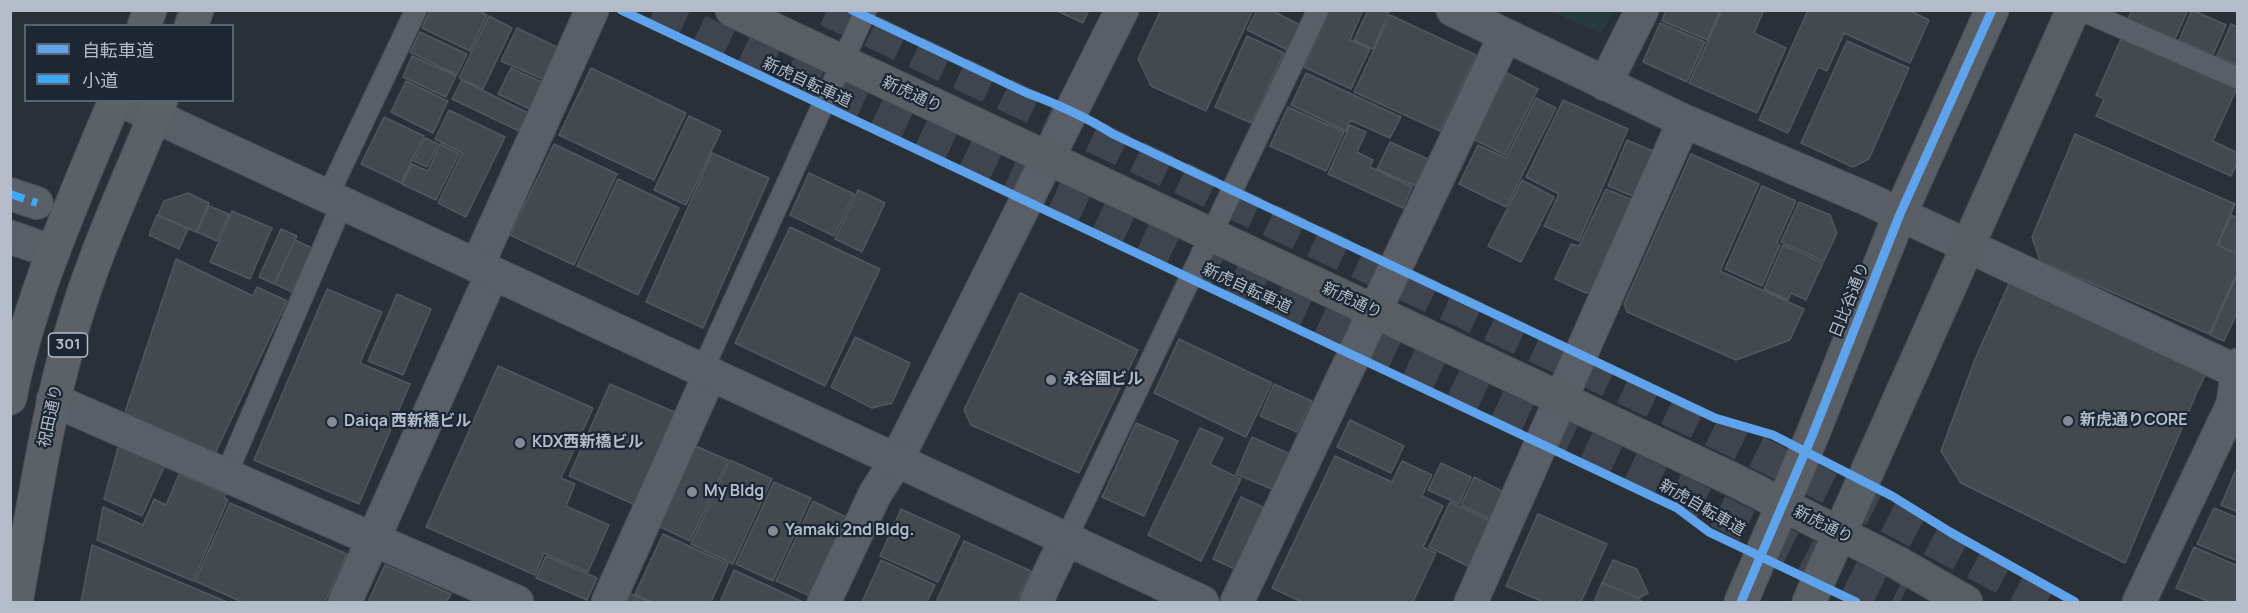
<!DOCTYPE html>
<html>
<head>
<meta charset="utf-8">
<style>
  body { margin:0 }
  #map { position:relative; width:2248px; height:613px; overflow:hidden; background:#2a3038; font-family:Manrope,"Noto Sans JP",sans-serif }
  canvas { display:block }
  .frame { position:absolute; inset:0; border:12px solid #b4bcc9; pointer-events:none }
  .legend { position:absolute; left:24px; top:24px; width:210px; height:78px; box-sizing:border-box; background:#1d2633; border:2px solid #59626f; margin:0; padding:8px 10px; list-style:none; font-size:18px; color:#b4bcc9 }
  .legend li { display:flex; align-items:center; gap:12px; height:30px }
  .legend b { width:30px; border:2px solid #59626f }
</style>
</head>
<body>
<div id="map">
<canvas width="2248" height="613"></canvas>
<div class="frame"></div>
<ul class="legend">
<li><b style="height:8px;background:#60a3ed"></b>自転車道</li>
<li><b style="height:8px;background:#3fa9f5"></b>小道</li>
</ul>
</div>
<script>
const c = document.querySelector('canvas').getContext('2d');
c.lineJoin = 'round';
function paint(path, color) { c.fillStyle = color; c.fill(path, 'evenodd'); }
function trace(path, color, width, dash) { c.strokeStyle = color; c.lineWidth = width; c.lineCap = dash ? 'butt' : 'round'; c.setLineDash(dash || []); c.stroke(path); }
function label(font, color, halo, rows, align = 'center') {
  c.font = font + ' Manrope,"Noto Sans JP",sans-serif'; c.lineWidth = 4.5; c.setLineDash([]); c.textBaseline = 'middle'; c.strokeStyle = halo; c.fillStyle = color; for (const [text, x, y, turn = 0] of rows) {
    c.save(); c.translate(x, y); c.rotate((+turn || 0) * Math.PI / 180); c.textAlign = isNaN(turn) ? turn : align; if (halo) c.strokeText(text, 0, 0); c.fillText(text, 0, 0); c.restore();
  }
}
paint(new Path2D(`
  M1551 11H1613L1601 34Z`), '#273a3e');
const building = new Path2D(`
  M430 10H477L487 15 470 51 422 28Z
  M1055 10H1089L1083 23Z
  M1161 10H1253L1206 111 1151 86 1138 59Z
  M1257 10H1271L1300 25 1288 50 1247 30Z
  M1330 10H1363L1350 40 1370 49 1351 89 1304 67Z
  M1368 10 1389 12 1373 49 1354 40Z
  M1666 10H1714L1719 13 1707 40 1662 21Z
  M1722 10H1764L1754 33 1786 48 1757 113 1689 83Z
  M1808 10H1908L1929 20 1910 63 1844 33 1827 71 1818 67 1788 133 1759 120Z
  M2132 10H2188L2174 41 2127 21Z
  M2192 10 2226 25 2213 55 2179 40Z
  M1390 15 1476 55 1440 131 1354 92Z
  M489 16 512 28 483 89 459 78Z
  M1660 23 1705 42 1687 82 1643 62Z
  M2231 24 2238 27V65L2217 56Z
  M517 28 559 48 545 80 501 61Z
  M420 32 467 54 457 75 410 52Z
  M1247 36 1284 53 1251 123 1215 107Z
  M2122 37 2237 88 2213 141 2238 153V161L2231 176 2096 116 2104 99 2096 95Z
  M1847 41 1909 68 1869 159 1853 167 1801 143Z
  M412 56 456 76 446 97 403 77Z
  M511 68 544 83 532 110 498 94Z
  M591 68 686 113 654 180 559 135Z
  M1306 73 1401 117 1390 138 1350 120 1346 131 1291 105Z
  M1507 73 1538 89 1505 155 1473 139Z
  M462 80 528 113 519 131 452 99Z
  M406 81 448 101 433 133 391 112Z
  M1536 98 1556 108 1506 207 1459 184 1478 145 1506 158Z
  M1563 100 1628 129 1579 241 1544 226 1559 194 1526 177Z
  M1288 107 1344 132 1326 171 1270 146Z
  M449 110 505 137 466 217 438 203 462 153 435 139Z
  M689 116 721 131 686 205 654 190Z
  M384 117 424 136 401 183 361 164Z
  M1350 125 1366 132 1357 152 1373 160 1370 167 1412 187 1403 208 1328 174Z
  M2075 134 2235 204 2217 245 2238 254V271L2209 334 2040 261 2032 237Z
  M425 138 438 144 427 167 414 161Z
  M1627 140 1655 152 1637 198 1608 186Z
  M1390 142 1428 159 1415 186 1377 169Z
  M440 144 459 154 436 200 402 184 412 164 428 171Z
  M554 144 617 174 574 265 510 235Z
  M712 153 769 178 703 328 646 302Z
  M1691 154 1759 184 1720 271 1804 309 1790 340 1736 360 1627 312 1624 304Z
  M809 173 854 194 834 236 790 215Z
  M618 179 679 208 638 295 577 266Z
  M1522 180 1554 197 1521 262 1488 246Z
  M1762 186 1796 201 1777 243 1780 245 1762 286 1725 269Z
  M1606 189 1635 201 1594 291 1586 293 1555 279 1571 244 1579 246Z
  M858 190 885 203 862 252 835 239Z
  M188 193 209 203 196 232 158 215 164 201Z
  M1799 202 1830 215 1837 233 1824 261 1781 242Z
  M209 206 229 214 217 241 197 232Z
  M232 211 272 228 250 279 210 262Z
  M157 215 188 229 179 249 149 235Z
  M2231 215 2238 218V254L2218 245Z
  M790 227 880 269 825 386 735 343Z
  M281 229 297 236 274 284 259 277Z
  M295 240 312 248 292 292 275 284Z
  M1783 245 1823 263 1806 300 1791 293 1788 300 1764 289Z
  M176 259 253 296 257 287 287 301 212 460 123 418Z
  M2020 259 2217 351 2197 392 2125 563 1961 483 1941 451 1975 359Z
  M2238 273V311L2224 341 2210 335Z
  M327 289 382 312 360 363 410 384 359 504 254 460Z
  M1020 293 1138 350 1079 473 971 425 964 410Z
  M397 294 431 309 403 375 368 361Z
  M855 337 910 363 892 403 872 408 831 387Z
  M1179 339 1272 383 1246 437 1154 393Z
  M498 366 593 408 561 478 575 484 566 506 609 525 588 572 544 553 535 575 426 527Z
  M610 384 679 414 638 506 569 476Z
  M1274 384 1312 401 1297 432 1260 416Z
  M1350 420 1404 446 1391 473 1337 447Z
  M1136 423 1178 441 1144 516 1102 497Z
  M1200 428 1223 438 1210 464 1241 479 1201 561 1148 535Z
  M1252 437 1290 454 1274 490 1236 474Z
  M119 444 165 465 142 516 104 499Z
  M693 445 728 460 690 541 656 525Z
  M1335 456 1392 482 1402 461 1432 475 1422 496 1443 506 1423 547 1436 553 1413 602H1302L1272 588Z
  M730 460 772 479 733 564 691 544Z
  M1441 463 1471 477 1459 504 1428 490Z
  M2235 472 2238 473V512L2221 505Z
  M179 474 226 494 224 498 228 500 193 581 97 540 103 507 143 525 154 499 166 505Z
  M1474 477 1504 492 1490 519 1461 505Z
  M774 482 811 498 773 581 736 564Z
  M1241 497 1265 508 1237 570 1213 559Z
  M813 501 846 517 810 596 776 581Z
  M1450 502 1490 521 1468 566 1429 547Z
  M230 503 347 554 325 602H242L195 581Z
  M2214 508 2238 518V561L2197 544Z
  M901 509 960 536 938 582 880 556Z
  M1538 514 1607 544 1581 602H1544L1506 586Z
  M663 534 728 564 711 602H653L635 594Z
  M964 541 1031 571 1016 602H936Z
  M92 545 227 602H81Z
  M2194 547 2238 566 2237 602H2210L2176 588Z
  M546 556 597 578 587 600 536 578Z
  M881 560 935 585 927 602H862Z
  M1613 560 1637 569 1648 593 1639 598 1602 583Z
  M385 565 451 594 446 602H368Z
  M734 570 803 602H720Z
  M1602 583 1639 598 1641 602H1594Z
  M629 593 650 602H624Z`);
paint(building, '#444950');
trace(building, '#52575f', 1.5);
trace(new Path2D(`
  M654 10 1682 493 1900 602
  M827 10 1706 427 1902 524 2048 602`), '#3f454e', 33, [33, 16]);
const service = new Path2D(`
  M2081 10 2238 78
  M327 197 416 10
  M702 371 866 10
  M226 475 342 204
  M1066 539 1318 10`);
const pedestrian = new Path2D(`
  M10 194 37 203`);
const minor = new Path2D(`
  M1453 10 1684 121 1865 198 2238 372
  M1605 84 1642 10
  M10 237 53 252
  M477 266 592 10
  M53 400 517 602
  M345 602 492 274
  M608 602 710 374
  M824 602 875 494 896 461 1122 10
  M1036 602 1066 539
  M1237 602 1505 36
  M1471 602 1684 121
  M2139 602 2233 404 2238 365`);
const tertiary = new Path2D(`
  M120 100 1202 602`);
const secondary = new Path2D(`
  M732 10 1732 479 1896 562 1966 602
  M1741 602 1812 436 1900 214 1992 10
  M1809 602 2073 10`);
const primary = new Path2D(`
  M144 26 150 10
  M191 26 197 10
  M10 398C29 297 76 195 115 100
  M16 602C33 511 46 419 72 330 94 252 131 176 161 100`);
trace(service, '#484c53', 23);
trace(pedestrian, '#484c53', 34);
trace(minor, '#484c53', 35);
trace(tertiary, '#484c53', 35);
trace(secondary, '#484c53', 35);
trace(primary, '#484c55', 35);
trace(service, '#5a5e66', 21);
trace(pedestrian, '#5a5e66', 32);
trace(minor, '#5a5e66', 33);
trace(tertiary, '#5a5e66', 33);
trace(secondary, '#595d64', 33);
trace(primary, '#5c6168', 33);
trace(new Path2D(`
  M10 194 37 203`), '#3fa9f5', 8, [15, 8]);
trace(new Path2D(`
  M621 10 1677 508 1709 532 1856 602
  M852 10 1027 93C1057 104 1086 117 1113 134L1715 418 1773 435 1892 496 1950 532 2075 602
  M1741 602 1812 436 1900 214 1992 10`), '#60a3ed', 9);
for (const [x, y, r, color] of [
  [1051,380,6,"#848b96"],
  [2068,421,6,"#848b96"],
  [332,422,6,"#848b96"],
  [520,443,6,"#848b96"],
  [692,492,6,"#848b96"],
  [773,531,6,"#848b96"]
]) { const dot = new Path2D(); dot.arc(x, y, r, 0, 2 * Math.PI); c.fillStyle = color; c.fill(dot); trace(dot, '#1d2633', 2); }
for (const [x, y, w] of [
  [68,345,39]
]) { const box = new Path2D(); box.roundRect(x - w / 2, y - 12, w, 24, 4.5); c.fillStyle = '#1d2633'; c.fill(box); trace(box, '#b4bcc9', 1.5); }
label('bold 15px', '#b4bcc9', null, [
  ["301",68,345]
]);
label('16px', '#b4bcc9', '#1d2633', [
  ["新虎自転車道",807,83,25],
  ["新虎通り",912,95,25],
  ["新虎自転車道",1247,289,25],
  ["日比谷通り",1850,300,-68],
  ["新虎通り",1352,301,25],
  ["祝田通り",51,416,-78],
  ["新虎自転車道",1702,508,30],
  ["新虎通り",1823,525,27]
]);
label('bold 16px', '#b4bcc9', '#1d2633', [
  ["永谷園ビル",1063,380],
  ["新虎通りCORE",2080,421],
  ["Daiqa 西新橋ビル",344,422],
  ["KDX西新橋ビル",532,443],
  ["My Bldg",704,492],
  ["Yamaki 2nd Bldg.",785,531]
], 'left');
</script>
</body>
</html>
